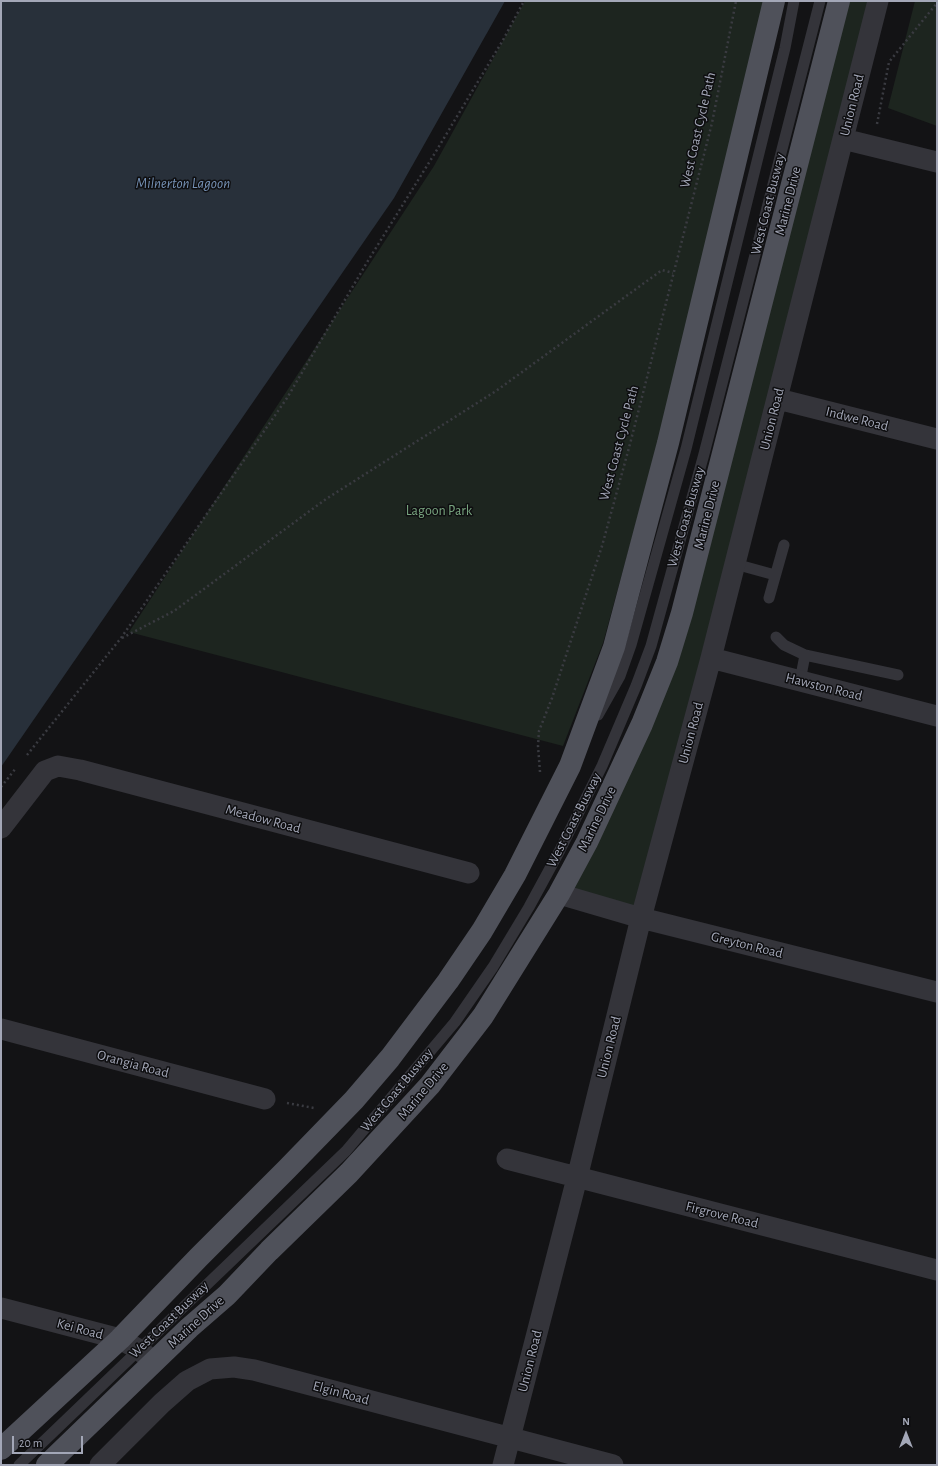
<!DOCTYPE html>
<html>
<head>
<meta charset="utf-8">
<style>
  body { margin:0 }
  #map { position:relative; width:938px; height:1466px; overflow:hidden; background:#131315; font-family:"Alegreya Sans",sans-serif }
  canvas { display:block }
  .frame { position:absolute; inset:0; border:2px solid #a3a7b7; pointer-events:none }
  .north { position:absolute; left:886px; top:1414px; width:40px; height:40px; -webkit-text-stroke:3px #0e0e10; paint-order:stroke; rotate:0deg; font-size:11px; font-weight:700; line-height:16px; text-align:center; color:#a3a7b7 }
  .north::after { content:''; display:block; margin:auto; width:14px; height:18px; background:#a3a7b7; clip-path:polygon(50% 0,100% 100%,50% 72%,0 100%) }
  .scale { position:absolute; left:12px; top:1436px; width:71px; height:18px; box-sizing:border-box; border:2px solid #a3a7b7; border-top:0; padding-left:5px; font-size:12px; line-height:14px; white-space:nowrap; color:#a3a7b7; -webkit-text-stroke:3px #0e0e10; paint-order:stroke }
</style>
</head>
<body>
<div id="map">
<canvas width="938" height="1466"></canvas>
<div class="frame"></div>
<div class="north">N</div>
<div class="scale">20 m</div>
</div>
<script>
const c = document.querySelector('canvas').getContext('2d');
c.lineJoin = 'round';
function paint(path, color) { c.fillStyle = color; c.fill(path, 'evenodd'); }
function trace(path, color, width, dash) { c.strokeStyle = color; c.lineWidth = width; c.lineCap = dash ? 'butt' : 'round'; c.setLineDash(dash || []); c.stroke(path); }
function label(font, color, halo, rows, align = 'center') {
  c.font = font + ' "Alegreya Sans",sans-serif'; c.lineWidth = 3; c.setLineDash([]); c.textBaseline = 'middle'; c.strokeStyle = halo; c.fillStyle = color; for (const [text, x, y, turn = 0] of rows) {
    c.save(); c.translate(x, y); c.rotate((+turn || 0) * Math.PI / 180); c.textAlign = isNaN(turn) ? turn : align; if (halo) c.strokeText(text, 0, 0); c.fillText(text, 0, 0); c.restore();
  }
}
paint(new Path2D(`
  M525 1H771L764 58 603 643 563 746 129 632 434 166Z
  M839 1H878L641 918 559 894 642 724Z
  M915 1H937V126L888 108Z`), '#1d251f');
paint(new Path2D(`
  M1 1H505L394 198 1 767Z`), '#28303a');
trace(new Path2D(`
  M877 124 889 62 937 3
  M122 638 174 611 326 499 496 391 662 270 673 273
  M27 755 121 638 287 398 369 259 435 153 503 40 524 1
  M540 772 538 746 539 731 552 698 602 546 630 444 712 123 736 1
  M1 787 16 768
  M287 1103 314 1108`), '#3a3b41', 2.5, [2, 3]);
trace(new Path2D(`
  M735 564 775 575
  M769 598 784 545
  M776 637 784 645 805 655 898 675
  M800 681 805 655
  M598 715 620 676 631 645 686 449 785 48 794 1
  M19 1465 346 1151 455 1022 493 967 529 907 560 850 602 766 636 686 651 646 704 454 820 1`), '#34343a', 11);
trace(new Path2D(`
  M843 139 937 162
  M778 399 937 439
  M711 658 937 716
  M1 828 45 771 58 766 80 770 469 873
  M559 894 641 918 937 992
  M1 1029 265 1099
  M507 1159 937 1270
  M1 1308 120 1339 138 1349 154 1362
  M100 1465 162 1403 187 1381 210 1369 234 1367 254 1370 613 1465
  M503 1465 577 1178 641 918 711 658 878 1`), '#34343a', 21);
trace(new Path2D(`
  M1 1449 120 1339 199 1257 287 1169 354 1100 390 1058 448 981 482 931 515 875 570 766 614 647 668 443 774 1
  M47 1465 189 1328 227 1295 269 1251 349 1173 430 1085 483 1016 559 894 587 842 642 724 667 662 682 613 839 1`), '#4f515a', 22);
label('14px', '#a3a7b7', '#0e0e10', [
  ["Union Road",852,105,-76],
  ["West Coast Cycle Path",698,130,-77],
  ["Marine Drive",788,201,-76],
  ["West Coast Busway",768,204,-76],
  ["Union Road",772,419,-76],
  ["Indwe Road",857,419,14],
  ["West Coast Cycle Path",619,443,-75],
  ["Marine Drive",707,515,-76],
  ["West Coast Busway",686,517,-74],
  ["Hawston Road",824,687,14],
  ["Union Road",691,733,-75],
  ["Meadow Road",263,819,15],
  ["Marine Drive",597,819,-64],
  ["West Coast Busway",574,820,-63],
  ["Greyton Road",747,945,14],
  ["Union Road",609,1047,-76],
  ["Orangia Road",133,1064,15],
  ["West Coast Busway",397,1090,-50],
  ["Marine Drive",423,1091,-50],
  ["Firgrove Road",722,1215,14],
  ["West Coast Busway",169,1320,-44],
  ["Marine Drive",196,1322,-42],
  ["Kei Road",80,1329,15],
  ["Union Road",530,1361,-76],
  ["Elgin Road",341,1393,15]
]);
label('14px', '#78a47f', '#0e0e10', [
  ["Lagoon Park",439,511]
]);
label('italic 15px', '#7692b6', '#0e0e10', [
  ["Milnerton Lagoon",183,183]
]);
</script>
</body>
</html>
